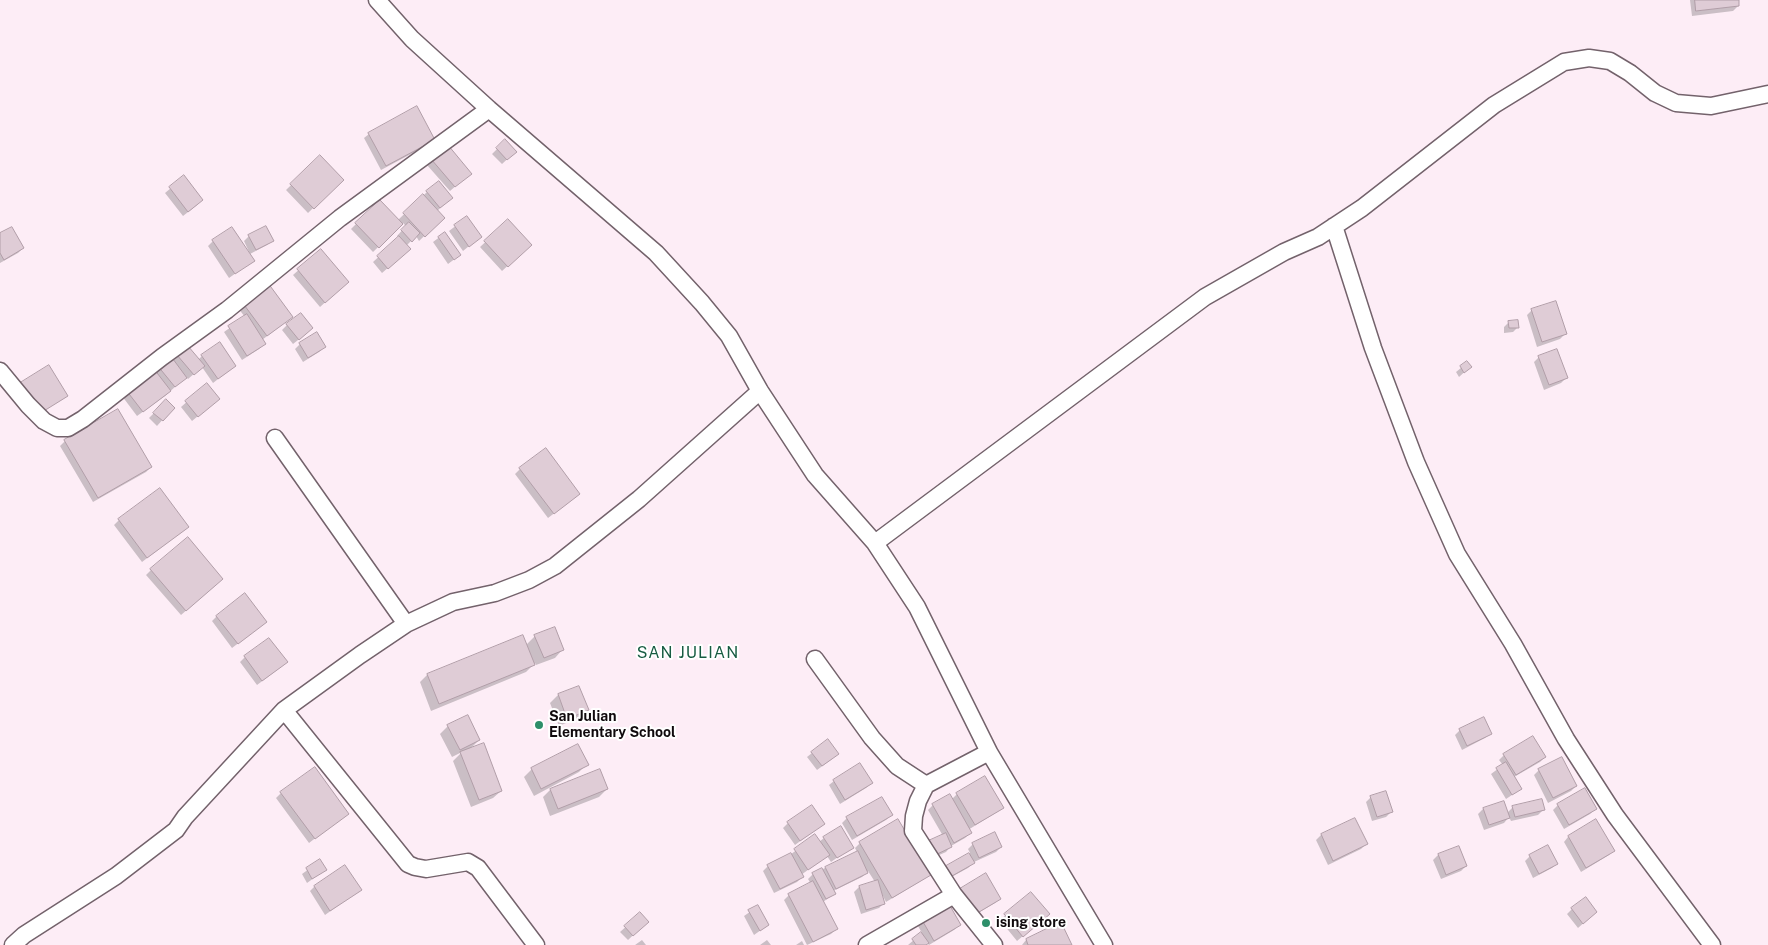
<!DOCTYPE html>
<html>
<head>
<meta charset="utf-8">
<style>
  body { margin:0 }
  canvas { display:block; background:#fdedf6 }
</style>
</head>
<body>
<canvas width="1768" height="945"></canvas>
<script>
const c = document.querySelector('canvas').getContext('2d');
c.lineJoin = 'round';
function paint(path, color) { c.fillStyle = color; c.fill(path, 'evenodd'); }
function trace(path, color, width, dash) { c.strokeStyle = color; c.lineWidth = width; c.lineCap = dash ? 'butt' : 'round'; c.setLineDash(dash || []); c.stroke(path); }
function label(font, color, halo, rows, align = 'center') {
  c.font = font + ' "Public Sans",sans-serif'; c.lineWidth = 4; c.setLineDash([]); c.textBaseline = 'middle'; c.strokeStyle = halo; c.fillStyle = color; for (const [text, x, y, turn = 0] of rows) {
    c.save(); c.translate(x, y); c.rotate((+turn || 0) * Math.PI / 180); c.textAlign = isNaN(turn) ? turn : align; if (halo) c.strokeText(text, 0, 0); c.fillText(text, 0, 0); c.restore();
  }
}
paint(new Path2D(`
  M1690 0H1737L1738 6 1733 11 1692 16Z
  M416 108 428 145 381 170 364 138 369 134Z
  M505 141 515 152 502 164 492 154Z
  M320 157 342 180 308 213 286 190Z
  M432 160 465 178 450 191 427 165Z
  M184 177 197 205 183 216 165 193Z
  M427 192 446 203 437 211 443 218 419 241 416 236 406 246 404 254 382 273 373 262 399 238 397 236 406 226 403 223 373 252 351 229 379 201 398 220Z
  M466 218 480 237 463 251 449 231Z
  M508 221 525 250 502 271 480 247Z
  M445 233 460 255 448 264 433 242Z
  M0 235 23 248 18 253 0 263Z
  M249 236 272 241 267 245 250 254 244 241Z
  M213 241 253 261 229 278 208 246Z
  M320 251 342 287 320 307 293 275Z
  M243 303 292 317 262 340 264 344 259 349 242 360 224 332 245 317 238 308Z
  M1532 310 1565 334 1560 339 1537 347 1527 315Z
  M1509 322 1518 327 1513 332 1504 333V327Z
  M287 325 307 333 293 344 282 330Z
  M300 344 324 347 319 352 303 362 295 349Z
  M188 348 198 360 202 356 235 366 213 383 202 367 188 379 186 377 165 396 137 416 122 396 153 372 173 361Z
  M1539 357 1566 378 1561 383 1544 390 1534 362Z
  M1467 363 1470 367 1459 377 1456 372Z
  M207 384 214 403 192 421 181 407Z
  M166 401 173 408 157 426 149 418Z
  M65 441 151 467 146 472 93 502 60 446Z
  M520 469 573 499 548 518 515 474Z
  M119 520 188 527 142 562 114 525Z
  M151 570 217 584 181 615 146 575Z
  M217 616 261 626 232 648 212 621Z
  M522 636 526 645 535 636 562 650 555 658 536 665 535 663 526 672 431 711 420 682 427 675Z
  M245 657 281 667 257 685 240 662Z
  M579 688 587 710 580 717 559 726 550 703 558 695Z
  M448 726 479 740 468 751 501 791 493 798 471 807 453 761 462 752 452 757 440 734Z
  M1460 730 1490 733 1485 738 1462 750 1455 735Z
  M812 753 832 759 817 770 807 757Z
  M1504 755 1545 757 1540 762 1514 777 1521 789 1506 799 1491 774 1503 765 1499 760Z
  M587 764 579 772 534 796 524 777 532 769Z
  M1539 770 1576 786 1571 791 1548 803 1534 775Z
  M834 781 871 783 866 788 840 804 829 785Z
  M607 789 599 797 550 816 543 797 550 790Z
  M281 793 347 814 309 843 276 798Z
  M957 794 1002 807 997 812 968 830 970 833 965 838 951 846 946 852 928 860 943 836 928 810 933 805 951 800Z
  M1371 797 1391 812 1386 817 1372 821 1366 802Z
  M1503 802 1507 813 1513 807 1543 810 1538 815 1511 821 1509 817 1504 823 1484 830 1478 814 1483 809Z
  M1558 805 1595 809 1590 814 1564 829 1553 810Z
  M891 815 886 820 852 840 842 823 847 818Z
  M1354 819 1366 844 1361 849 1328 865 1316 840 1321 835Z
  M1596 821 1613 850 1609 855 1581 872 1564 842 1568 837Z
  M788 823 823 824 795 845 783 828Z
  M815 836 819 842 824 838 852 847 831 862 827 856 801 875 802 877 797 882 774 893 763 871 768 866 790 855Z
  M860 843 929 875 924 879 886 902 882 894 884 903 879 908 861 914 854 892 859 887 875 882 868 871 862 877 833 891 834 894 823 902 836 929 831 934 807 945 784 900 789 895 811 884 808 879 813 874 857 852 855 848Z
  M973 844 1001 847 996 852 974 862 968 868 946 880 942 872 947 867 970 853 968 849Z
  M1458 848 1466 866 1461 871 1441 879 1433 860 1438 855Z
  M1530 856 1557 863 1552 868 1533 878 1525 861Z
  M320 861 325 870 307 883 302 874Z
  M985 875 1000 898 995 903 968 919Z
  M314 887 360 890 325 915 310 891Z
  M1031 893 1043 919 1017 941 1000 920Z
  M757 907 768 925 754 935 744 916Z
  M1572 909 1596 912 1578 928 1567 914Z
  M640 914 647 922 628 940 620 932Z
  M923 921 959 925 954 930 929 945 927 943 925 945H908L922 933 918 926Z
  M1060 924 1071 945H1022L1026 940Z
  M642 940 646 945H635Z
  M767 940 771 945H760Z
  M802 941 804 945H796Z`), '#0003');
const building = new Path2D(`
  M1695 0H1739V6L1696 11Z
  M417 106 435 140 386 166 368 133Z
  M505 139 517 152 507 160 496 148Z
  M448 145 472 174 455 187 431 159Z
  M320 155 344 180 314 209 290 184Z
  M184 175 203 200 188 212 169 187Z
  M439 181 453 198 440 208 426 191Z
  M423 194 445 218 425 237 403 213Z
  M380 200 403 224 379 248 355 223Z
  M467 216 482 237 469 247 454 225Z
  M508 219 532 245 508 267 484 241Z
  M409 222 420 233 412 242 401 230Z
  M266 226 274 241 256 250 248 235Z
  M12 227 24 248 4 260 0 253V233Z
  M232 227 255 261 235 274 212 240Z
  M445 232 461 255 454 260 438 237Z
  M399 236 411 249 388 269 377 256Z
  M321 249 349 282 325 303 297 269Z
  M268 283 293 317 267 336 242 302Z
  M1556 301 1567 334 1542 342 1531 309Z
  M301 313 313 328 299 340 286 324Z
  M247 314 266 344 247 356 228 326Z
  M1518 320 1519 328H1509L1508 321Z
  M317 332 326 347 308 358 299 343Z
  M220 342 236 366 218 379 201 355Z
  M188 346 205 366 194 375 177 355Z
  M1557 349 1568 378 1549 385 1538 356Z
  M170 355 187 378 175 387 157 365Z
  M1467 361 1472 367 1464 373 1460 366Z
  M49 365 68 396 39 414 20 383Z
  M154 369 171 391 143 412 126 390Z
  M207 383 220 399 198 417 185 401Z
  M166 399 175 408 163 421 153 413Z
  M118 409 152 467 98 498 64 440Z
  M546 448 580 494 554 514 519 468Z
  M160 488 189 527 147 558 118 519Z
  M188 537 223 579 186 611 150 569Z
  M245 593 267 622 238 644 216 616Z
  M555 627 564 650 544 658 534 635Z
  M523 635 535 665 439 704 427 674Z
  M269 638 288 662 262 681 244 656Z
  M579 686 589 710 567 719 558 694Z
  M468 715 480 740 460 750 447 725Z
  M1484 717 1492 734 1467 746 1459 729Z
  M1533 736 1546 757 1516 775 1503 754Z
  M828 739 839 754 822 766 811 752Z
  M484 743 502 791 479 800 460 752Z
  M578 744 589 765 541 789 531 768Z
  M1562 757 1577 786 1553 798 1538 769Z
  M1506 762 1522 789 1512 795 1496 768Z
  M860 763 873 783 845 800 833 780Z
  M315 767 349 814 315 839 280 792Z
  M600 769 608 789 558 809 550 789Z
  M985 776 1004 808 975 825 956 793Z
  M1585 788 1597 809 1569 825 1557 804Z
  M1386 791 1393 812 1377 817 1370 796Z
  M950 794 972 833 954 843 932 804Z
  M882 797 893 815 857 836 846 817Z
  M1542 799 1545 810 1515 817 1512 806Z
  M1504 801 1510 818 1489 825 1483 808Z
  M812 805 825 824 800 841 787 822Z
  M1355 818 1368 844 1333 861 1321 834Z
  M898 819 931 875 892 898 859 842Z
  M1596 819 1615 851 1586 868 1568 836Z
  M841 826 854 848 837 858 823 837Z
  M995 832 1002 847 979 858 972 843Z
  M946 833 952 847 933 856 926 842Z
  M815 834 830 855 808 870 794 849Z
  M1548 845 1558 864 1539 874 1529 855Z
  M1459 846 1467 866 1446 875 1438 854Z
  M858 851 868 873 836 889 825 867Z
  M791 853 804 877 780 889 767 865Z
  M969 853 975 863 952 876 946 866Z
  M320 859 327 870 312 879 306 868Z
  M345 865 362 890 330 911 314 886Z
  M822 868 836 894 826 899 812 873Z
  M986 873 1001 899 974 915 958 890Z
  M878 880 885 904 866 910 859 886Z
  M813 881 838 929 813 942 788 894Z
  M1031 892 1050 914 1023 937 1004 914Z
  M1586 897 1597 912 1583 924 1571 908Z
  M949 904 961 925 934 941 922 920Z
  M758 905 769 925 760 931 748 910Z
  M640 912 649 922 633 936 624 926Z
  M1061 922 1072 945H1028L1026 939Z
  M921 932 929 943 926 945H916L912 939Z`);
paint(building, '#dfccd6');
trace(building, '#b19ea8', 1);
const minor = new Path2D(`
  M377 0 412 39 489 109 656 253 702 303 729 336 760 391 815 475 875 543 917 607 989 752 1104 945
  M1334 226 1373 348 1416 462 1457 554 1513 644 1566 739 1615 815 1712 945
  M0 371 28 405 44 421 57 428H68L83 419 162 357 227 310 340 218 489 109
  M275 438 406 624
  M875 543 1205 297 1284 252 1318 237 1362 208 1494 105 1564 62 1589 58 1610 61 1630 73 1655 93 1676 103 1711 106 1768 94
  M815 659 872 738 897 766 926 785
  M284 710 408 864 415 867 426 869 468 862 478 868 536 945
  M954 895 913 831 914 816 918 801 926 785 989 752
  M13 945 24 935 116 876 176 830 185 817 284 710 360 655 406 624 453 602 495 593 529 580 555 566 639 499 760 391
  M867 945 954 895 994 945`);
trace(minor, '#73626b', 19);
trace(minor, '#fff', 16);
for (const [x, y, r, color] of [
  [539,725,5,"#2d8f6a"],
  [986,923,5,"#2d8f6a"]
]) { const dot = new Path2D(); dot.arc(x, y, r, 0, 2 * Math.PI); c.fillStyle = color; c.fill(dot); trace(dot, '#fff', 2); }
label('bold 14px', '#100a0d', '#fff', [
  ["San Julian",549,717],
  ["Elementary School",549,733],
  ["ising store",996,923]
], 'left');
c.letterSpacing = '1px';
label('16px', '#175c42', '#fff', [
  ["SAN JULIAN",688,653]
]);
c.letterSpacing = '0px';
</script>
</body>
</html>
